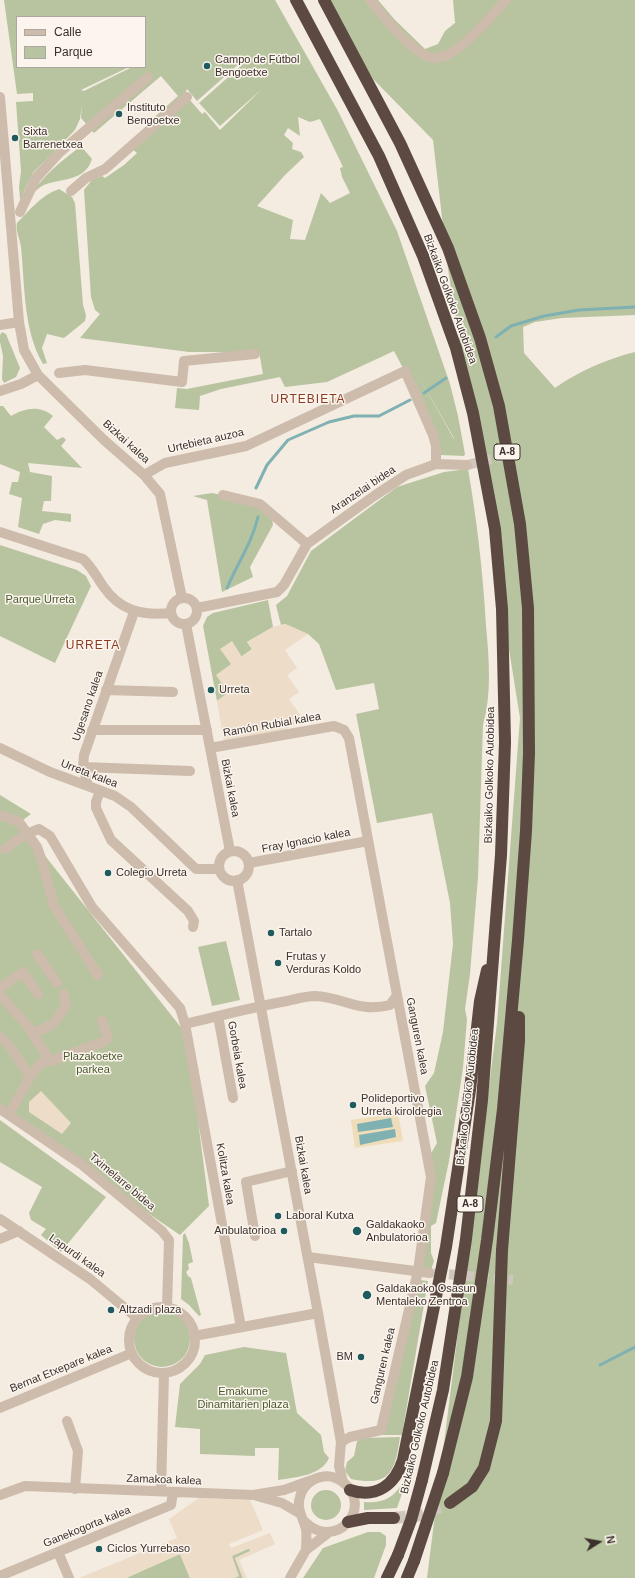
<!DOCTYPE html>
<html>
<head>
<meta charset="utf-8">
<style>
  body { margin:0 }
  #map { position:relative; width:635px; height:1578px; overflow:hidden; background:#f4ebe1; font-family:Helvetica,sans-serif }
  canvas { display:block }
  .legend { position:absolute; left:16px; top:16px; width:130px; height:52px; box-sizing:border-box; background:#fbf5ee; border:1px solid #aea6a0; margin:0; padding:5px 7px; list-style:none; font-size:12px; color:#3b302b }
  .legend li { display:flex; align-items:center; gap:8px; height:20px }
  .legend b { width:20px; border:1px solid #aea6a0 }
  .north { position:absolute; left:579px; top:1522px; width:40px; height:40px; -webkit-text-stroke:3px #fbf5ee; paint-order:stroke; rotate:79deg; font-size:11px; font-weight:700; line-height:16px; text-align:center; color:#3b302b }
  .north::after { content:''; display:block; margin:auto; width:14px; height:18px; background:#3b302b; clip-path:polygon(50% 0,100% 100%,50% 72%,0 100%) }
</style>
</head>
<body>
<div id="map">
<canvas width="635" height="1578"></canvas>
<ul class="legend">
<li><b style="height:5px;background:#cdbbac"></b>Calle</li>
<li><b style="height:11px;background:#b8c4a0"></b>Parque</li>
</ul>
<div class="north">N</div>
</div>
<script>
const c = document.querySelector('canvas').getContext('2d');
c.lineJoin = 'round';
function paint(path, color) { c.fillStyle = color; c.fill(path, 'evenodd'); }
function trace(path, color, width, dash) { c.strokeStyle = color; c.lineWidth = width; c.lineCap = dash ? 'butt' : 'round'; c.setLineDash(dash || []); c.stroke(path); }
function label(font, color, halo, rows, align = 'center') {
  c.font = font + ' Helvetica,sans-serif'; c.lineWidth = 3; c.setLineDash([]); c.textBaseline = 'middle'; c.strokeStyle = halo; c.fillStyle = color; for (const [text, x, y, turn = 0] of rows) {
    c.save(); c.translate(x, y); c.rotate((+turn || 0) * Math.PI / 180); c.textAlign = isNaN(turn) ? turn : align; if (halo) c.strokeText(text, 0, 0); c.fillText(text, 0, 0); c.restore();
  }
}
paint(new Path2D(`
  M4 0H275L338 111 397 231 450 384 458 416 465 454 464 456 440 455 404 370 394 351 327 382 285 387 280 377 221 389 200 396 199 410 175 408 177 388 187 389 263 374 259 352H189L80 338 100 314 95 310 91 297 84 190 92 180 102 176 105 178 124 165 137 153 132 149 189 99 202 114 205 112 220 130 262 89 220 126 199 103 243 64 264 87 241 62 197 101 187 89 184 96 148 126V123L178 96 161 76 94 133 81 118 82 106 80 119 75 130 33 173 24 191 22 200 20 199 19 187 21 171 16 102 33 101V93L17 94ZM17 17H145V67H132L84 91 81 90 129 67H17ZM298 117 310 122 320 119 343 167 340 168 342 177 350 193 330 203 321 193 305 240 290 239 293 220 257 206 285 175 304 157 301 152 292 149 293 143 284 135 288 128 300 136ZM416 372 454 438V439Z
  M325 0H378L395 20 425 49 438 44 445 31 456 22H455L453 0H635V315L562 318 535 322 523 327 524 353 555 388C579 371 607 359 635 352V1578H427L497 1023 520 718 448 269 433 140 373 79Z
  M81 146 92 159C85 182 61 178 44 185 39 187 35 192 31 195 44 174 62 161 81 146Z
  M59 189 72 197 75 203 83 305 86 315 85 321 64 338 47 334 42 348 47 363 43 364C23 330 25 285 21 247 20 239 15 230 17 223 30 210 41 195 59 189Z
  M2 332 6 334 20 368 16 377 4 383 2 379 3 356 0 342V335Z
  M0 406H3L11 416C25 408 40 405 53 416L44 427 57 440 63 437 66 440 61 446 82 468 28 463 30 472 52 476 51 501H44L42 511 71 514V522L55 520 43 524 39 534 18 527 22 498 9 494 12 482H18L20 472 0 464Z
  M468 469C477 521 483 573 486 626 489 659 492 693 483 725L478 877 470 974 465 1009 467 1019 463 1068 449 1161 436 1223 431 1226V1253L434 1261 430 1273 418 1271 428 1159 437 1143 425 1086 434 1073 443 1032 453 944 450 903 432 813 377 823 356 714 379 709 374 683 336 690 319 644 308 634 285 624 281 625 276 605 287 596 311 551 397 487 444 472Z
  M212 493 254 502 271 513 273 525 250 567 253 577 222 592 207 500 193 496Z
  M0 545 77 570 86 576 91 586 55 663 0 636Z
  M268 600 273 627 247 642 252 649 231 664 228 693 217 701 203 626 207 617 213 613Z
  M0 795 31 814 19 823 187 1035 209 1206 180 1235 0 1112Z
  M226 941 240 1000 212 1006 198 947Z
  M0 1120 106 1197 61 1252 41 1235 46 1229 31 1220 29 1213 42 1187 0 1162Z
  M185 1233 189 1243 193 1262 188 1264 189 1269 186 1272 188 1276 191 1278 201 1315 199 1316 189 1305 181 1299 183 1235Z
  M411 1279 428 1281 402 1435H382Z
  M134 1339a28 28 0 1 1 56 0a28 28 0 1 1-56 0Z
  M244 1347 286 1353 297 1413 321 1435 324 1452 329 1458C321 1476 296 1477 278 1480L279 1448H255V1456L200 1454V1429L175 1427 180 1384 200 1364 205 1355Z
  M400 1437C395 1472 390 1487 351 1479L345 1471 347 1462 354 1456 357 1441 363 1438Z
  M409 1473 397 1508 364 1510V1502C390 1504 397 1493 409 1473Z
  M311 1505a15 15 0 1 1 30 0a15 15 0 1 1-30 0Z
  M368 1532H380L386 1536V1545L374 1578H303L323 1548Z
  M250 1548 251 1551 235 1558 243 1578H234L232 1556Z
  M180 1554 190 1578H126Z`), '#b8c4a0');
paint(new Path2D(`
  M398 1113 403 1141 355 1148 351 1120Z`), '#efdcb8');
paint(new Path2D(`
  M285 624 308 634 285 650 297 668 287 675 299 692 289 699 303 719 281 732 224 742 217 701 228 693 216 675 231 664 220 649 232 641 242 657 252 649 247 642 273 627Z
  M41 1091 71 1123 62 1134 29 1112V1102Z
  M199 1498 250 1500 263 1530 229 1544 231 1548 270 1533 275 1544 239 1560 247 1578H243L235 1558 250 1551 249 1548 232 1556 239 1576 235 1578H190L180 1554 126 1578H79L177 1538 169 1519Z`), '#ecdcc8');
paint(new Path2D(`
  M391 1118 393 1127 358 1132 357 1124Z
  M395 1129 396 1137 360 1145 359 1135Z`), '#7fb0b2');
trace(new Path2D(`
  M496 337 511 326 544 316 579 310 635 307
  M424 393 446 378
  M256 488 267 465 288 440 329 422 354 416H379L410 400
  M227 588C237 564 252 543 258 517
  M600 1365 635 1347`), '#7fb0b2', 3);
trace(new Path2D(`
  M467 465 512 454
  M434 1273 513 1280`), '#cfc6bd', 10, [10, 5]);
trace(new Path2D(`
  M394 1518 421 1515 450 1503`), '#cfc6bd', 12, [12, 6]);
trace(new Path2D(`
  M370 0C382 15 415 57 434 58 457 59 491 16 506 0
  M0 97 19 322 24 350 38 375 104 440 144 475 160 494 182 598
  M71 191 86 178 105 169 187 97
  M20 212 36 178 59 153 148 77
  M0 325 19 322
  M59 373 85 370 182 382 184 361 255 354
  M0 391 21 384 38 375
  M144 475 165 463 246 446 405 371 433 435 436 446V464
  M223 495 260 504 307 544
  M0 532 83 559C92 567 96 576 103 586 120 611 142 616 171 613
  M171 611a13 13 0 1 1 26 0a13 13 0 1 1-26 0Z
  M197 608 277 592 284 585 307 544 374 496 406 475 436 464 467 465
  M186 624 230 851
  M106 690 173 692
  M92 730H207
  M0 748 50 772 115 796 131 807 196 869H219
  M210 748 334 726 344 730 349 738 431 1177 418 1271 381 1430 350 1437 341 1442
  M83 767 190 771
  M88 786 83 767 84 755 134 612
  M100 791 96 802V808L111 840 188 911 194 921 193 927
  M0 815 19 822 37 847 42 861 54 906 98 975
  M5 849C15 841 26 833 39 829L50 836 92 907 180 1008 185 1024 241 1327
  M219 866a15 15 0 1 1 30 0a15 15 0 1 1-30 0Z
  M249 863 368 841
  M237 880 318 1313 341 1442 339 1466 343 1482
  M37 954 57 983
  M0 988 23 972 38 994
  M0 995 27 1025 46 1055 45 1060
  M218 1016 233 1098
  M185 1024C219 1016 253 1007 287 1001 296 999 306 996 315 996 343 997 358 1013 390 1005L397 995
  M33 1034 54 1023 66 1005 64 994
  M0 1037 8 1044 30 1076
  M45 1060 51 1061 103 1042 108 1038 102 1021
  M0 1109 81 1164 162 1231 169 1240 167 1307
  M9 1114 33 1072 45 1060
  M0 1219 90 1279 137 1318
  M255 1236 246 1182 292 1171
  M0 1239 19 1231
  M308 1257 430 1273
  M129 1340a33 33 0 1 1 66 0a33 33 0 1 1-66 0Z
  M194 1336 318 1313
  M0 1408 132 1353
  M67 1421 78 1451 75 1489
  M161 1491 164 1373
  M0 1495 25 1486 253 1495 284 1490 312 1480
  M257 1496 282 1503 299 1513
  M304 1521C336 1553 374 1507 344 1483 338 1478 329 1475 321 1477 311 1479 302 1487 300 1497 296 1509 303 1517 306 1529 307 1536 306 1543 306 1550
  M58 1552 69 1578
  M0 1576 171 1505 173 1492
  M290 1578 306 1550 328 1533`), '#cdbbac', 10);
trace(new Path2D(`
  M296 0 379 156 423 256 456 348 473 413 495 529 502 609 505 742 501 855 482 1100 466 1239 443 1390 422 1480
  M324 0 400 143 448 248 480 338 499 406 520 524 528 608 529 753 526 831 518 940 503 1109 487 1240 467 1377 443 1473
  M350 1490C376 1499 395 1485 403 1460L446 1247 470 1090 480 1001 487 970
  M450 1503 472 1487 484 1468 496 1421 502 1250 519 1041V1017
  M348 1522 368 1518H394
  M387 1578 398 1555
  M407 1578 414 1561`), '#5c4a42', 12);
trace(new Path2D(`
  M398 1555 411 1520 422 1480
  M414 1561 443 1473`), '#5c4a42', 12);
for (const [x, y, r, color] of [
  [207,66,4,"#1f5a5e"],
  [119,114,4,"#1f5a5e"],
  [15,138,4,"#1f5a5e"],
  [211,690,4,"#1f5a5e"],
  [108,873,4,"#1f5a5e"],
  [271,933,4,"#1f5a5e"],
  [278,963,4,"#1f5a5e"],
  [353,1105,4,"#1f5a5e"],
  [278,1216,4,"#1f5a5e"],
  [284,1231,4,"#1f5a5e"],
  [357,1231,5,"#1f5a5e"],
  [367,1295,5,"#1f5a5e"],
  [111,1310,4,"#1f5a5e"],
  [361,1357,4,"#1f5a5e"],
  [99,1549,4,"#1f5a5e"]
]) { const dot = new Path2D(); dot.arc(x, y, r, 0, 2 * Math.PI); c.fillStyle = color; c.fill(dot); trace(dot, '#fbf5ee', 1.5); }
for (const [x, y, w] of [
  [507,452,26],
  [470,1204,26]
]) { const box = new Path2D(); box.roundRect(x - w / 2, y - 8, w, 16, 3); c.fillStyle = '#fbf5ee'; c.fill(box); trace(box, '#3b302b', 1); }
label('bold 10px', '#3b302b', null, [
  ["A-8",507,452],
  ["A-8",470,1204]
]);
label('11px', '#3b302b', '#fbf5ee', [
  ["Campo de Fútbol",215,60],
  ["Bengoetxe",215,73],
  ["Instituto",127,108],
  ["Bengoetxe",127,121],
  ["Sixta",23,132],
  ["Barrenetxea",23,145],
  ["Urreta",219,690],
  ["Colegio Urreta",116,873],
  ["Tartalo",279,933],
  ["Frutas y",286,957],
  ["Verduras Koldo",286,970],
  ["Polideportivo",361,1099],
  ["Urreta kiroldegia",361,1112],
  ["Laboral Kutxa",286,1216],
  ["Galdakaoko",366,1225],
  ["Anbulatorioa",366,1238],
  ["Anbulatorioa",276,1231,"right"],
  ["Galdakaoko Osasun",376,1289],
  ["Mentaleko Zentroa",376,1302],
  ["Altzadi plaza",119,1310],
  ["BM",353,1357,"right"],
  ["Ciclos Yurrebaso",107,1549]
], 'left');
label('11px', '#3b302b', '#fbf5ee', [
  ["Bizkaiko Golkoko Autobidea",450,299,70],
  ["Urtebieta auzoa",206,441,-13],
  ["Bizkai kalea",126,442,42],
  ["Aranzelai bidea",363,490,-34],
  ["Ugesano kalea",88,706,-71],
  ["Ramón Rubial kalea",272,725,-10],
  ["Urreta kalea",89,774,21],
  ["Bizkaiko Golkoko Autobidea",490,775,-89],
  ["Bizkai kalea",230,788,79],
  ["Fray Ignacio kalea",306,841,-11],
  ["Ganguren kalea",417,1036,79],
  ["Gorbeia kalea",237,1055,80],
  ["Bizkaiko Golkoko Autobidea",468,1097,-84],
  ["Bizkai kalea",303,1165,80],
  ["Kolitza kalea",225,1174,80],
  ["Tximelarre bidea",122,1182,40],
  ["Lapurdi kalea",77,1256,35],
  ["Ganguren kalea",383,1366,-77],
  ["Bernat Etxepare kalea",61,1369,-22],
  ["Bizkaiko Golkoko Autobidea",420,1427,-77],
  ["Zamakoa kalea",164,1480,2],
  ["Ganekogorta kalea",87,1527,-22]
]);
label('11px', '#4a5a2e', '#fbf5ee', [
  ["Parque Urreta",40,600],
  ["Plazakoetxe",93,1057],
  ["parkea",93,1070],
  ["Emakume",243,1392],
  ["Dinamitarien plaza",243,1405]
]);
c.letterSpacing = '1px';
label('12px', '#8c3b22', '#fbf5ee', [
  ["URTEBIETA",308,400],
  ["URRETA",93,646]
]);
c.letterSpacing = '0px';
</script>
</body>
</html>
